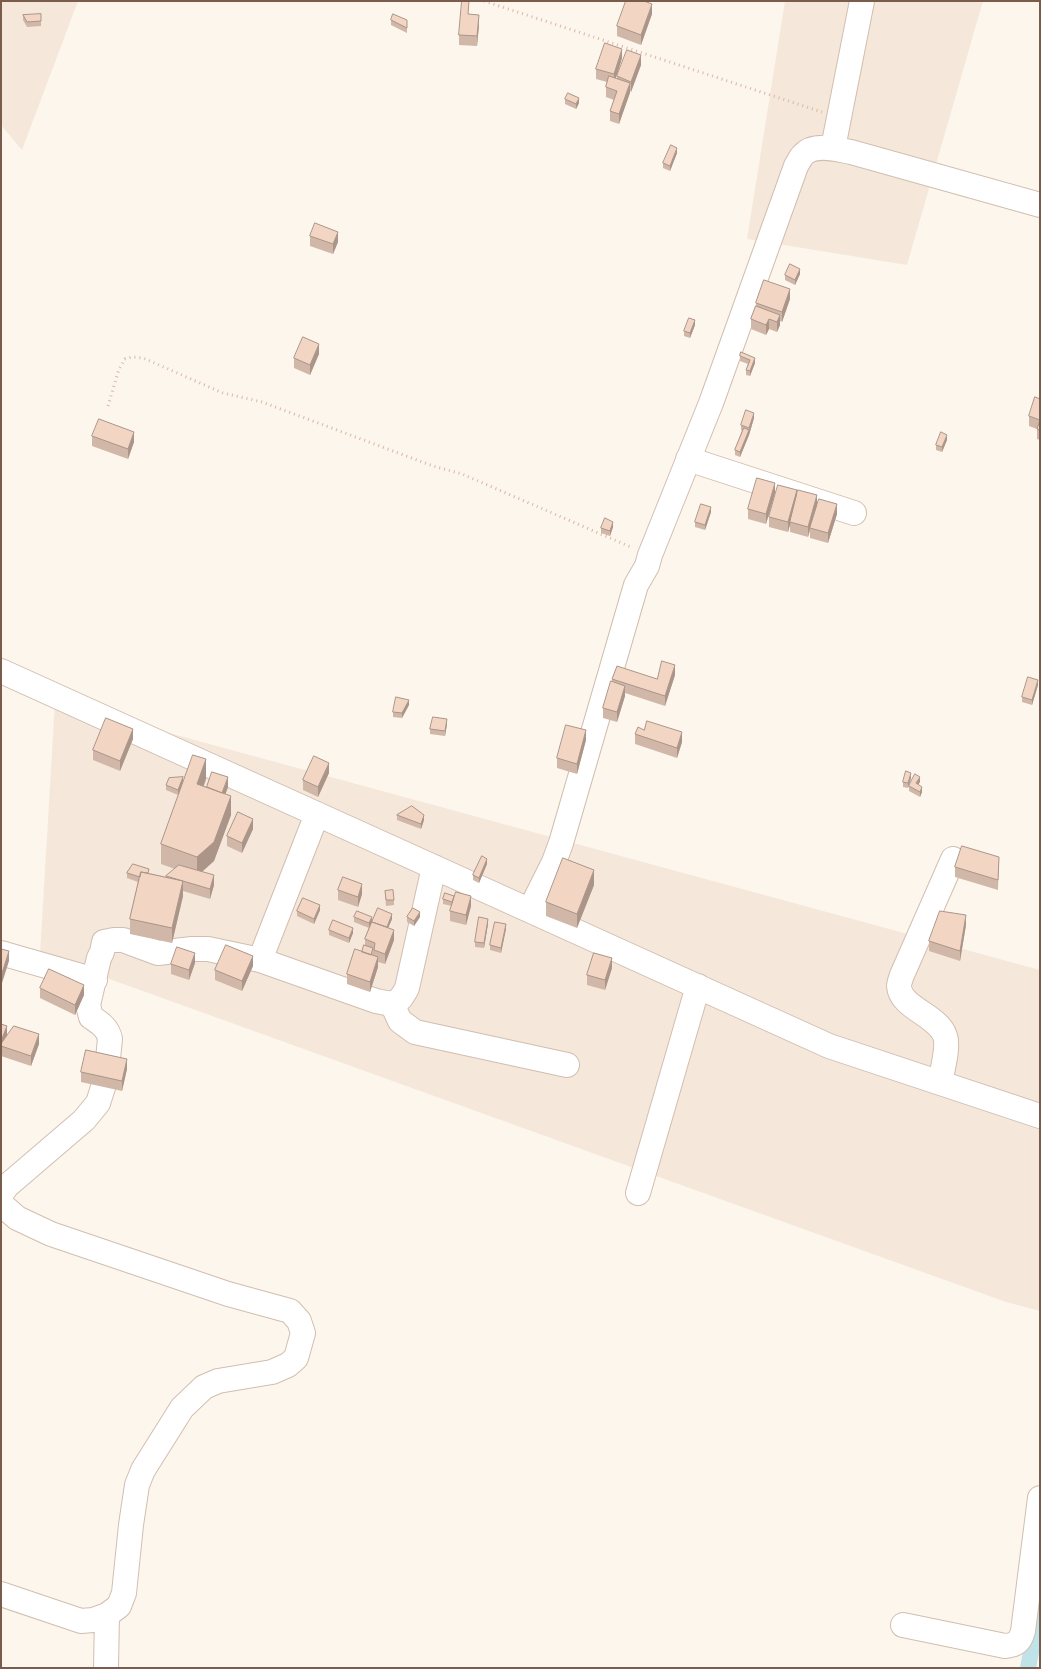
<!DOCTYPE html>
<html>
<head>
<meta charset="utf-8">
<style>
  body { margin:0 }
  #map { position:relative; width:1041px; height:1669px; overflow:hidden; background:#fdf6ec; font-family:Roboto,sans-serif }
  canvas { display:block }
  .frame { position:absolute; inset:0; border:2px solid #7a5c4d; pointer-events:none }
</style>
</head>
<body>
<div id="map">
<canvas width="1041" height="1669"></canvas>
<div class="frame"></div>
</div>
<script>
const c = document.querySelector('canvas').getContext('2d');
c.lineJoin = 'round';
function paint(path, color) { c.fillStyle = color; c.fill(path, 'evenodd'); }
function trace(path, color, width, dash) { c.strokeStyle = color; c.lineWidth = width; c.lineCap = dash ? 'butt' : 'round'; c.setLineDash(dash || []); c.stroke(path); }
paint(new Path2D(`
  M1 1H78L22 150 1 125Z
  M785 1H983L907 265 747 239Z
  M55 702 1040 970V1311L1006 1302 40 954Z`), '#f5e8da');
trace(new Path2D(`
  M1028 1668 1040 1605`), '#bfe3e8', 16);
const minor = new Path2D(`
  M833 148 862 1
  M688 459 854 513
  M1 671 829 1046 1040 1116
  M530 910 554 862 561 843 636 585 647 566 650 555 711 403 796 166C798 163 800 158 803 155 814 143 836 149 851 152L1040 205
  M1 953 95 980
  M260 960 317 814
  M392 1004 400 1021 415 1032 567 1065
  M940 1083C942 1071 949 1047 945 1036 938 1015 900 1008 899 986 899 983 901 978 902 975L953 859
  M638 1193 698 986
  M1 1194 7 1186 84 1120 98 1103 106 1078 110 1039C108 1028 100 1023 91 1017L88 1005 99 958 102 952 104 942 114 940H123L158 953 192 949H208L260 960 376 1001C395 1005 398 1005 407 988L434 867
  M1 1204 17 1218 51 1234 228 1294 290 1311 299 1321 303 1333 296 1358 288 1365 272 1372 218 1381 204 1387 182 1408 143 1470 137 1485 131 1525 124 1593 119 1606 107 1615 93 1620 81 1621 1 1594
  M903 1625 1005 1646C1016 1645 1020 1642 1023 1631L1040 1498
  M106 1668 107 1615`);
trace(minor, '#d1beb0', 26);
trace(new Path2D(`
  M484 1 822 112
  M108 406 119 369 125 359 132 357 143 358 223 393 262 402 433 466 462 474 633 548`), '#d9b8a5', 3, [1, 4]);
trace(minor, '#fff', 24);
paint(new Path2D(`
  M469 14 479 25 477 46 459 45V35Z
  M652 14 641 45 617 36V26Z
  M23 15 41 21V26L27 27 23 20Z
  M391 20H407V33L391 25Z
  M622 58 616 78 617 79V76L641 65 631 92 630 91 619 124 610 121V111L614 100 606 97V87L607 82 596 79V69Z
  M565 99 579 103 576 109 565 104Z
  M677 153 670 171 663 168V163Z
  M310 236 338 242 333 254 310 246Z
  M800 274 795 285 785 280V275Z
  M790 299 782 322 780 321V325L777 332 769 329 766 335 751 329V319L756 306V303Z
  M695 325 690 338 684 336V331Z
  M741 352 755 363 750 376 746 375V370L748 364 740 361V356Z
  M319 354 310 375 294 368V358Z
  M1040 399V440L1037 439V429L1029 426V416Z
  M754 418 749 435 740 457 735 455V450L742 431 741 430V425Z
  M92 436 134 442 128 459 92 446Z
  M947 440 942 452 936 450V445Z
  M775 493 766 524 748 519V509Z
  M797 497 817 505 837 514 828 543 810 538V531L808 537 790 532V524L788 532 769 527V517Z
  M711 512 705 530 695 527V522Z
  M613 527 610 536 601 533V528Z
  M675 675 665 706 625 693V696L617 722 603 718V708L612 682V679H657Z
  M1038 685 1032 705 1022 702V697Z
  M409 705 402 718 393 717V712Z
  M447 724 445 736 430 734V729Z
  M644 730 682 742 677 758 635 744V734Z
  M133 739 120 771 93 760V750Z
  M586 740 577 774 557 768V758Z
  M329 773 318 797 303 790V780Z
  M911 778 908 788 903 787V782Z
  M206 779 204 786 207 787H228L225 794 231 815 214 861 202 872 214 885 210 899 183 891V896L172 943 130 934V919L138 882 127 878V873H149L166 877 175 869 161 864V844Z
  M183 782 178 795 166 790V785Z
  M920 782 918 784 922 792 920 797 909 791V786Z
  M397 815 424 820 421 829 397 820Z
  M253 829 242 853 227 846V836Z
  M999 857 998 890 955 877V867Z
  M487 864 479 883 473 880V875Z
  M594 885 577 928 546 916V902Z
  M338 890 362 894 358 907 338 900Z
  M385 891 394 900V905L386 906Z
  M443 899 471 906 466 925 450 921V911L452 906 443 904Z
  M320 910 314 924 297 916V911Z
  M354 917 372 922 392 919 388 928 394 940 385 964 378 962V967L370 992 347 984V974L362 952 365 945V939L369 928 354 922Z
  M407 917H420L414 926 407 922Z
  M488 924 484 948 475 947V942Z
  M966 925 960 961 929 951V941Z
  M506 929 501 953 490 950V945Z
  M329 930 353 933 349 943 329 935Z
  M195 963 189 980 171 974V964Z
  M253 966 242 991 215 980V970Z
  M612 968 605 990 587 985V975Z
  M40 988 84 995 75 1015 40 998Z
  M1 1024 7 1036 39 1044 31 1066 1 1056Z
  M127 1069 122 1091 81 1082V1072Z`), '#d1b7a8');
paint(new Path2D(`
  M652 4V14L641 45V35Z
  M479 15V25L477 46V36Z
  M622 49V58L614 84V74Z
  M641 55V65L631 92V82Z
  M630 83V93L619 124V114Z
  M579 98V103L576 109V104Z
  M677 148V153L670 171V166Z
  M338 232V242L333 254V244Z
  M800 269V274L795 285V280Z
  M790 289V299L782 322V312Z
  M780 315V325L777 332V322Z
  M769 319V329L766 335V325Z
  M695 320V325L690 338V333Z
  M319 344V354L310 375V365Z
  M755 358V363L750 376V371Z
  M754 413V418L749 435 740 457V452L749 430Z
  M134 432V442L128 459V449Z
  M947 435V440L942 452V447Z
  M775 483V493L766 524V514Z
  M797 490V500L788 532V522Z
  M817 495V505L810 528 808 537V527Z
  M837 504V514L828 543V533Z
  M711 507V512L705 530V525Z
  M613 522V527L610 536V531Z
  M675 665V675L665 706V696Z
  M1038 680V685L1032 705V700Z
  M625 686V696L617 722V712Z
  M409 700V705L402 718V713Z
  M447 719V724L445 736V731Z
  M133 729V739L120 771V761Z
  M586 730V740L577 774V764Z
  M682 732V742L677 758V748Z
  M206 759V779L197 803V784Z
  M329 763V773L318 797V787Z
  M911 773V778L908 788V783Z
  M183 777V782L178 795V790Z
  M228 777V787L221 807V797Z
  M920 777V782L916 788V783Z
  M922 787V792L920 797V792Z
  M231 796V815L214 861 197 876V857Z
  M424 815V820L421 829V824Z
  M253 819V829L242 853V843Z
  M487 859V864L479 883V878Z
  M594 870V885L577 928V914Z
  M214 875V885L210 899V889Z
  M183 881V896L172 943V928Z
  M362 884V894L358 907V897Z
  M471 896V906L466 925V915Z
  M320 905V910L314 924V919Z
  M420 912V917L414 926V921Z
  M392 914V919L385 935V930Z
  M966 915V925L960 961V951Z
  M372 917V922L369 928V923Z
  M488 919V924L484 948V943Z
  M506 924V929L501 953V948Z
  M353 928V933L349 943V938Z
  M394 930V940L385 964V954Z
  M9 951V961L2 983V973Z
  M195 953V963L189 980V970Z
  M253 956V966L242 991V981Z
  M378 957V967L370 992V982Z
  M612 958V968L605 990V980Z
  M84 985V995L75 1015V1005Z
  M7 1026V1036L1 1046V1041Z
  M39 1034V1044L31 1066V1056Z
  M127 1059V1069L122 1091V1081Z`), '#aa9588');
const building = new Path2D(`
  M462 1H469L468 14 479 15 477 36 459 35Z
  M626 1H644L652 4 641 35 617 26Z
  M41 14V21L27 22 23 15Z
  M393 14 407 20V28L391 20Z
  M605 43 622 49 614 74 596 69Z
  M627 50 641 55 631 82 617 76Z
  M609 76 630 83 619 114 610 111 617 91 606 87Z
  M568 93 579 98 576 104 565 99Z
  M671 145 677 148 670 166 663 163Z
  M315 223 338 232 333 244 310 236Z
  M790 264 800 269 795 280 785 275Z
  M764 280 790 289 782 312 756 303Z
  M756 306 780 315 777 322 769 319 766 325 751 319Z
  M689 318 695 320 690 333 684 331Z
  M303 337 319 344 310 365 294 358Z
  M741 352 755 358 750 371 746 370 750 360 740 356Z
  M1035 397 1040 399V430L1037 429 1040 420 1029 416Z
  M746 410 754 413 749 428 741 425Z
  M99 419 134 432 128 449 92 436Z
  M744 428 749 430 740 452 735 450Z
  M941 432 947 435 942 447 936 445Z
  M757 478 775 483 766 514 748 509Z
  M778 485 797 490 788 522 769 517Z
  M798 490 817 495 808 527 790 522Z
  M819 499 837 504 828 533 810 528Z
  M701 504 711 507 705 525 695 522Z
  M605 518 613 522 610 531 601 528Z
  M662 661 675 665 665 696 612 679 617 666 657 679Z
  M1028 677 1038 680 1032 700 1022 697Z
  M611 681 625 686 617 712 603 708Z
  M396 697 409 700 402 713 393 712Z
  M433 717 447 719 445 731 430 729Z
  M106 718 133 729 120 761 93 750Z
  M647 721 682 732 677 748 635 734 638 727 644 730Z
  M566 725 586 730 577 764 557 758Z
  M193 755 206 759 197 784 231 796 214 842 197 857 161 844Z
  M314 756 329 763 318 787 303 780Z
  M906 771 911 773 908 783 903 782Z
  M212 772 228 777 222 793 207 787Z
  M915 774 920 777 916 783 922 787 920 792 909 786Z
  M183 777 178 790 166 785 169 778Z
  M412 806 424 815 421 824 397 815Z
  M238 812 253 819 242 843 227 836Z
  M962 846 999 857 998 880 955 867Z
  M482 856 487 859 479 878 473 875Z
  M563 858 594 870 577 914 546 902Z
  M133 864 149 869 148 873 141 872 140 877 127 873Z
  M179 865 214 875 210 889 166 876Z
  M141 872 183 881 172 928 130 919Z
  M343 877 362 884 358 897 338 890Z
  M393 890 394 900H386L385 891Z
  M456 892 471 896 466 915 450 911Z
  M445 893 454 896 452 902 443 899Z
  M303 898 320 905 314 919 297 911Z
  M378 908 392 914 387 927 372 922Z
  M413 908 420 912 414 921 407 917Z
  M357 911 372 917 369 923 354 917Z
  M940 911 966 915 960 951 929 941Z
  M479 917 488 919 484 943 475 942Z
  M333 920 353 928 349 938 329 930Z
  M372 922 394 930 385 954 374 950 375 943 365 939Z
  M495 922 506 924 501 948 490 945Z
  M226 945 253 956 242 981 215 970Z
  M364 945 373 948 371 955 362 952Z
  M177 947 195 953 189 970 171 964Z
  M1 949 9 951 2 973H1Z
  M355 949 378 957 370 982 347 974Z
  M594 953 612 958 605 980 587 975Z
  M49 969 84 985 75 1005 40 988Z
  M1 1024 7 1026 1 1041Z
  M14 1026 39 1034 31 1056 1 1046V1044Z
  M86 1050 127 1059 122 1081 81 1072Z`);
paint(building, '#f3d5c3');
trace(building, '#aa9588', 1);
</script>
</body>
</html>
